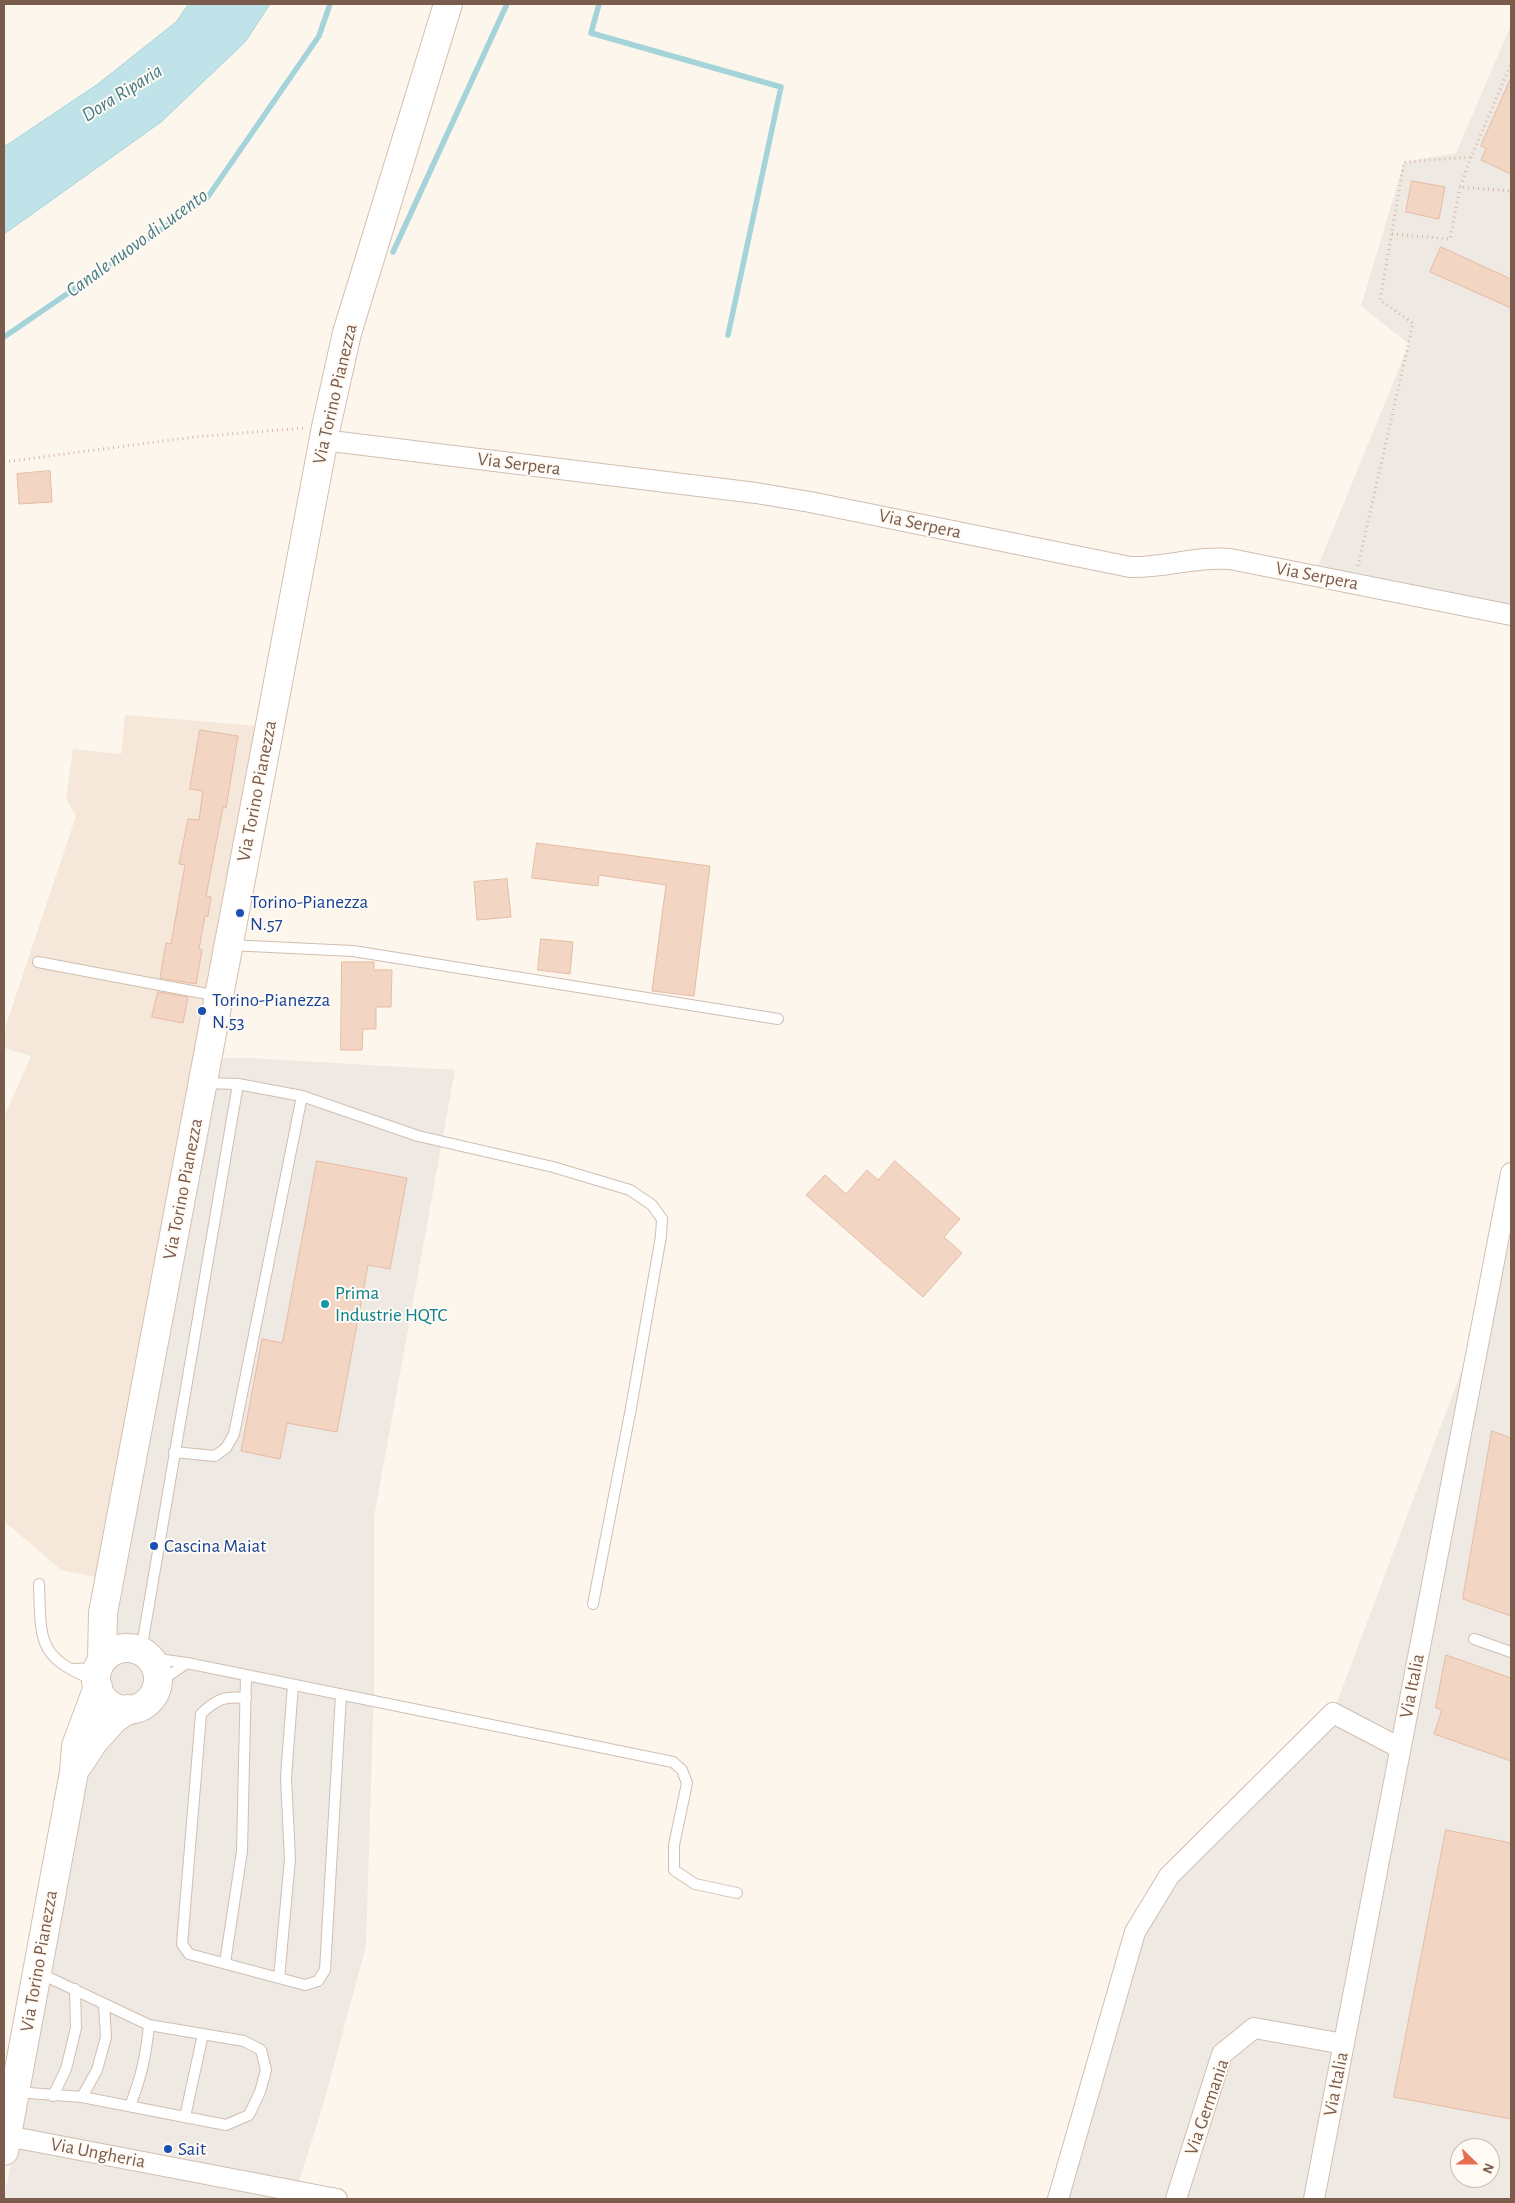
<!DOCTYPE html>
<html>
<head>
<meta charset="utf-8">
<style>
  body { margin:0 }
  #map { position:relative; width:1515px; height:2203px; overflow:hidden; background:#fdf6ec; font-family:"Alegreya Sans",sans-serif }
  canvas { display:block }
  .frame { position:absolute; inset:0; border:5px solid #7a5c4d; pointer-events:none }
  .north { position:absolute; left:1450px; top:2138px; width:50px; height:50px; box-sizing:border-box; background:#fffaf3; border:1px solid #cabbb1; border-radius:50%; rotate:112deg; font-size:14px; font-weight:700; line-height:20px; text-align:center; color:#7a5c4d }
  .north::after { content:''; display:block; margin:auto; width:18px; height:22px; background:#e76f51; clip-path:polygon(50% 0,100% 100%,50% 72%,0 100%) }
</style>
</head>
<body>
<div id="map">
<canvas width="1515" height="2203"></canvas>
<div class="frame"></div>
<div class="north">N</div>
</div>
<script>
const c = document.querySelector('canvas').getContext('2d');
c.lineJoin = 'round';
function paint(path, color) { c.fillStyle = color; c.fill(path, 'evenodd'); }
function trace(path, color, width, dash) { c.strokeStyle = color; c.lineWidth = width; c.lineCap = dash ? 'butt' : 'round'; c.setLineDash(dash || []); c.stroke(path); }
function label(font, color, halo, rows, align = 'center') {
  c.font = font + ' "Alegreya Sans",sans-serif'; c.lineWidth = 4; c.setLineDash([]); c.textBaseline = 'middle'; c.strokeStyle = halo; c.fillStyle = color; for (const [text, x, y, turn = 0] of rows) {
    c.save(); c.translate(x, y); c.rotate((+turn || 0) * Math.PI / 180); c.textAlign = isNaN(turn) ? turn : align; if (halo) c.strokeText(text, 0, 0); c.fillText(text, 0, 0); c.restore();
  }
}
paint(new Path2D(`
  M125 715 269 727 109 1580 61 1570 4 1521V1117L31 1056 4 1048V1031L76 816 66 799 73 749 121 754Z`), '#f5e8da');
paint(new Path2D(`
  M1511 25V615L1314 576 1409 344 1361 306 1404 162 1456 153Z
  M217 1058H249L455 1070 374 1517V1687L366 1946 324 2102 296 2191 330 2199H4Z
  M1511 1239V2199H1058L1135 1932 1169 1876 1333 1713ZM1460 2148H1490V2178H1460Z`), '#efe9e4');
const water = new Path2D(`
  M189 4H270L245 42 161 122 4 234V147L98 84 176 22Z`);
paint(water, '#bfe3e8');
trace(water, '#a5d3da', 1);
trace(new Path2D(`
  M599 4 591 33 781 87 728 335
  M393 252 507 4
  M4 337 207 198 319 36 330 4`), '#a5d3da', 5.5);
const building = new Path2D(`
  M1511 78V174L1481 160 1486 148 1481 146Z
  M1412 181 1445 187 1439 219 1406 212Z
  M1441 247 1511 279V308L1430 272Z
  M50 471 52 502 19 504 17 474Z
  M200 730 238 736 226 808 223 807 206 896 211 897 208 916H205L199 949 202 950 196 984 160 978 166 943 171 944 185 865 179 864 188 819 199 820 203 791 190 789Z
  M537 843 710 866 694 996 652 991 666 885 599 875 598 886 532 878Z
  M507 879 511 917 477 920 474 882Z
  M541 939 573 942 570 974 538 970Z
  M342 962H374V970H392L391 1007H376V1029H363L362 1050H341Z
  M158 992 188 997 183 1023 152 1017Z
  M317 1161 407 1178 390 1269 368 1265 337 1432 287 1423 280 1459 241 1451 262 1339 282 1343Z
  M895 1161 960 1219 944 1237 962 1253 923 1297 806 1195 825 1175 846 1194 867 1170 878 1180Z
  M1492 1431 1511 1438V1616L1463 1599Z
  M1446 1655 1511 1678V1761L1434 1734 1442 1710 1436 1708Z
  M1446 1830 1511 1843V2119L1394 2097Z`);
paint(building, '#f3d5c3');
trace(building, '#e6bba3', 1);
const lane = new Path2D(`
  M229 945 353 951 778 1019
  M38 962 218 996
  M238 1084 302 1096 418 1136 553 1167 630 1190 652 1205 662 1219 661 1236 631 1408 593 1604
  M174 1452 215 1456 226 1448 234 1434 302 1096
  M39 1584C41 1642 37 1658 97 1681
  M1474 1639 1511 1652
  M141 1651 238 1084 204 1083
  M150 1658 187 1663 673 1762 682 1770 687 1783 674 1845V1870L695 1884 737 1893
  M72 1669 98 1668
  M158 1683 187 1663
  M246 1698C225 1696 216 1699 201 1714L182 1944 189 1954 305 1985 318 1981 325 1970 341 1695
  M225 1963 242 1851 246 1675
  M279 1978 290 1859 286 1777 293 1685
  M16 2092 82 2097 226 2125 249 2115 260 2092 266 2070 261 2050 244 2041 149 2025 37 1972
  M53 2096 66 2069 76 2028 75 1989
  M82 2097 97 2070 106 2037 104 2004
  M130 2106C141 2078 146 2056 149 2025
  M185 2117 203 2034`);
const street = new Path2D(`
  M323 440 756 493 810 502 1130 567C1164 568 1196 556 1230 559L1511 615
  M7 2136 337 2199
  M1058 2199 1135 1932 1169 1876 1333 1713 1400 1748
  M1176 2199 1222 2054 1254 2028 1344 2044
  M1314 2199 1511 1173`);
const secondary = new Path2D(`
  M96 1679a31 31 0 1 1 62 0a31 31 0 1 1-62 0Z
  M102 1660 103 1613 326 427 347 333 448 4
  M79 1764 94 1741 114 1719 128 1709
  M4 2151 74 1772 76 1746 98 1687`);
trace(lane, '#d1beb0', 12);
trace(street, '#d1beb0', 22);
trace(secondary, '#d6c0b0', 30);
trace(new Path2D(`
  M1471 157 1460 187 1511 191
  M1392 234 1450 239 1460 187
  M4 462 194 437 304 428
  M1358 566 1413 323 1380 300 1404 162 1471 157 1511 64`), '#d9b8a5', 3, [1, 4]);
trace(lane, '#fff', 10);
trace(street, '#fff', 20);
trace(secondary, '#fff', 28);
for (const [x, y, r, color] of [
  [240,913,5,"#1a4fb4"],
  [202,1011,5,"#1a4fb4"],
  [325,1304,5,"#0f9aa8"],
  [154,1546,5,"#1a4fb4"],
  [168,2149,5,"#1a4fb4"]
]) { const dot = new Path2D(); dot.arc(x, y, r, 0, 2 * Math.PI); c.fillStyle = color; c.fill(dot); trace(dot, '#fffaf3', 2); }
label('19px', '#7a5c4d', '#fffaf3', [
  ["Via Torino Pianezza",335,394,-77],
  ["Via Serpera",519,464,7],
  ["Via Serpera",920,524,12],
  ["Via Serpera",1317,576,11],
  ["Via Torino Pianezza",257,791,-79],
  ["Via Torino Pianezza",183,1189,-79],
  ["Via Italia",1412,1686,-79],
  ["Via Torino Pianezza",39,1961,-80],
  ["Via Italia",1336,2084,-79],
  ["Via Germania",1207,2107,-71],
  ["Via Ungheria",98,2153,11]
]);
label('19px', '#164399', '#fffaf3', [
  ["Torino-Pianezza",250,902],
  ["N.57",250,924],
  ["Torino-Pianezza",212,1000],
  ["N.53",212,1022],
  ["Cascina Maiat",164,1546],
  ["Sait",178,2149]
], 'left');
label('19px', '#0d838f', '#fffaf3', [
  ["Prima",335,1293],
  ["Industrie HQTC",335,1315]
], 'left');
label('italic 20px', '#437c86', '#fffaf3', [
  ["Dora Riparia",122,93,-32],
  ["Canale nuovo di Lucento",137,243,-36]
]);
</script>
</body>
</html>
